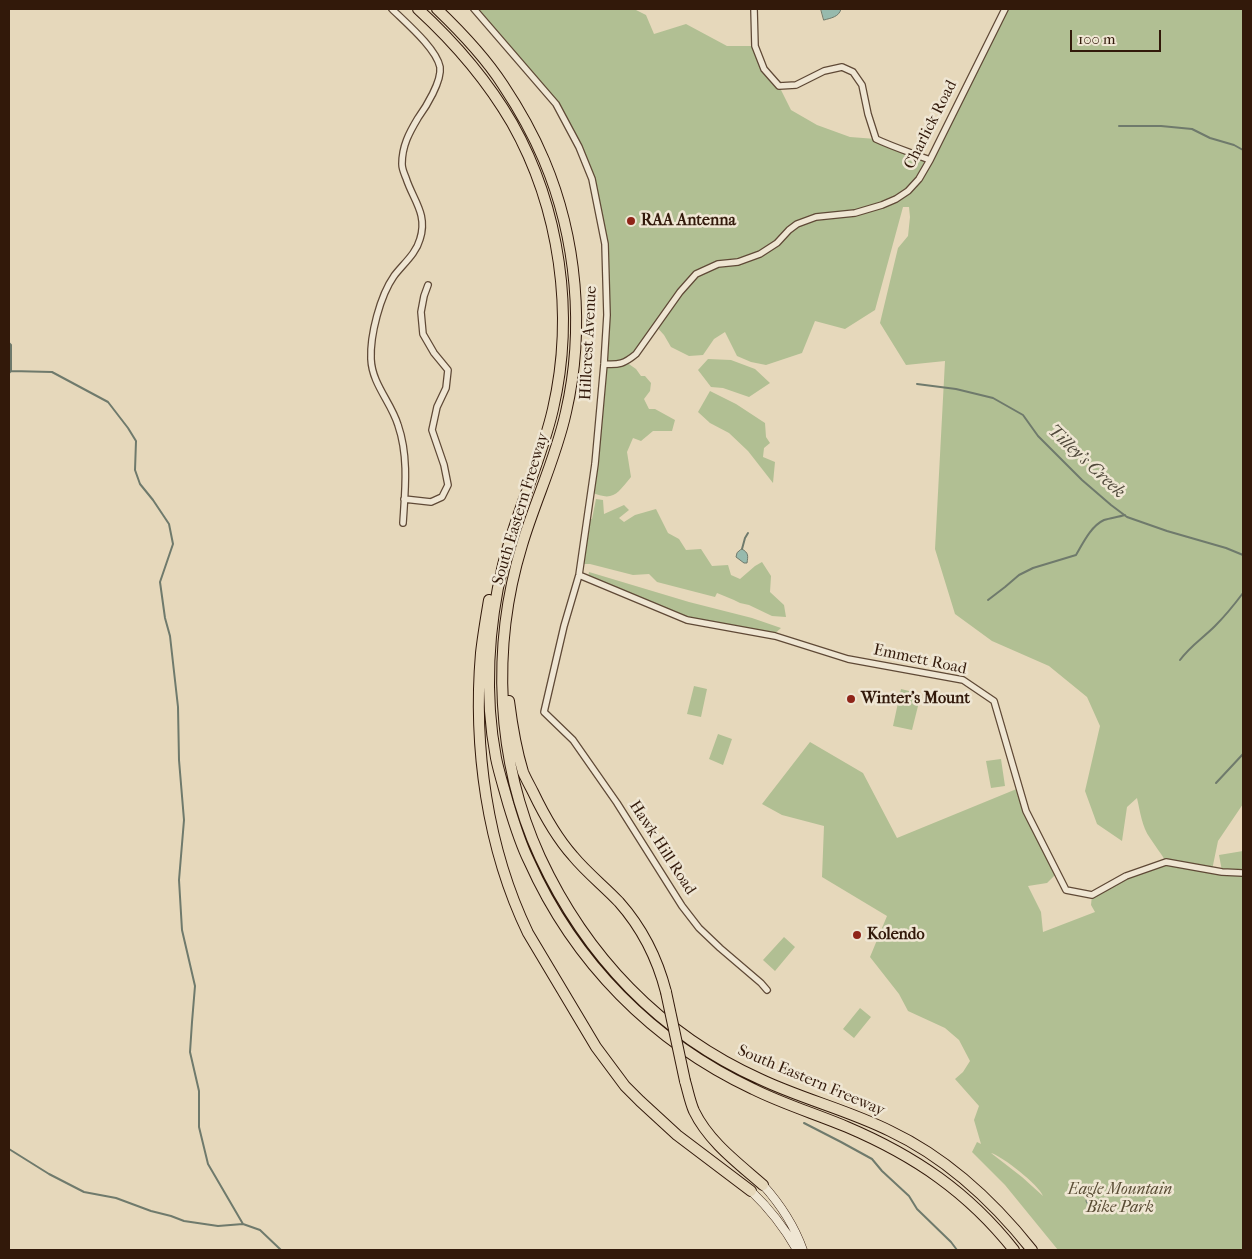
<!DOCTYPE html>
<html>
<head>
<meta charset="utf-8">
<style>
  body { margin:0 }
  #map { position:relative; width:1252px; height:1259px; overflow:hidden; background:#e6d8bb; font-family:"IM FELL French Canon",serif }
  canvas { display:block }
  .frame { position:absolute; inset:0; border:10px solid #32190a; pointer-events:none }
  .scale { position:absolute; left:1070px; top:30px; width:91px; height:22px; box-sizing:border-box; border:2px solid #32190a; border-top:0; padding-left:6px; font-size:15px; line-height:18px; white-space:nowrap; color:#32190a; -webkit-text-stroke:4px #efe6d3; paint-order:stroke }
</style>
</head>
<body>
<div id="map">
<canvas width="1252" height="1259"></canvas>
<div class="frame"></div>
<div class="scale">100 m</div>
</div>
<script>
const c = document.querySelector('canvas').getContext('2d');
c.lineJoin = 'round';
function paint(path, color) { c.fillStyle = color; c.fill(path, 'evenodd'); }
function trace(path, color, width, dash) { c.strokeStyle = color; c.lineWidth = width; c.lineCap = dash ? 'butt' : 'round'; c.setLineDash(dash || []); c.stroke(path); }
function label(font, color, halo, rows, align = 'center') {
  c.font = font + ' "IM FELL French Canon",serif'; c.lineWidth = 5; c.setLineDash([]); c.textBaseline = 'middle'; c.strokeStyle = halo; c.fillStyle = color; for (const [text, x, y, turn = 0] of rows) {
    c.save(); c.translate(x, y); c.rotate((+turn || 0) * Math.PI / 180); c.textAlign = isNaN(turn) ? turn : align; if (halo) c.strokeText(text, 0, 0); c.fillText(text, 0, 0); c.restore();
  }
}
paint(new Path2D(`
  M474 9H634L646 15 654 34 686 24 727 46H755L764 69 779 86 791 110 817 125 850 137 876 139 930 160 1007 9H1243V804L1218 841 1212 870 1222 871 1219 855 1243 851V1250H1058L1005 1185 972 1152 977 1142 981 1144 974 1120 979 1106 955 1079 963 1072 970 1061 959 1040 945 1028 908 1011 899 994 870 957 887 916 822 877 824 826 782 815 762 804 810 742 863 773 897 838 1019 788 1026 811 1057 873 1047 883 1028 886 1041 912 1043 932 1095 912 1091 905 1092 895 1126 876 1166 862C1161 853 1155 846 1150 838 1142 827 1140 811 1137 798L1127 807 1122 841 1097 824 1085 791 1100 726 1087 697 1049 666 992 641 955 614 935 549 945 361 906 365 880 323 898 248 908 236 910 217 909 207H903L875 310 845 329 815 321 802 353 766 365 751 362 737 356 725 332 714 339 703 355 689 356 671 347 664 335 654 324 629 359 626 362 636 369 641 376H645L651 383 650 391 644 399 649 409H655L675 420 672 431H653L641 441 633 438 627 452 631 477C617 494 613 502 591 492L604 365 605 244 592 179 556 104ZM991 1153C1002 1156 1039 1185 1043 1196L1022 1177Z
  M708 359 731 360 755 369 770 383 749 397 723 388 711 387 698 370Z
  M710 391 736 404 765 423 766 437 770 443 764 448 763 457 775 462 773 483 748 451 729 433 710 423 698 412Z
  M596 499 603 500 604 514 624 505 629 510 619 518 624 522 635 515 656 509 668 533 679 539 686 550 701 549 712 566 728 565 731 575 740 579 755 566 762 562 771 576 770 592 784 605 786 617 772 616 749 605 740 603 734 600 717 593 715 597 657 582 649 574 633 575 590 564H581L587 518 592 519Z
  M589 572 689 602 752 618 781 628 772 636 687 620 588 579Z
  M694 686 707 689 701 717 687 714Z
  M901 689 921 694 912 730 893 726Z
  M718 734 732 739 723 765 709 759Z
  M1001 759 1005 786 991 788 986 761Z
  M784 937 795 947 775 971 763 960Z
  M860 1008 871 1017 854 1038 843 1029Z`), '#b1bf93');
const water = new Path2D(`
  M821 9H841C839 17 831 18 824 20Z
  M742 549C749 553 748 556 747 563H744L736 557 737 553Z
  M1095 1198 1103 1202V1209L1098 1212 1090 1209 1086 1201Z`);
paint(water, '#97baad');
trace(water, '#6f7a6c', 1);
trace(new Path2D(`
  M1119 126H1161L1192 129 1210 138 1234 145 1243 150
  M9 343 11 345V371
  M9 373 11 371 52 372 108 402 128 428 136 441 135 470 140 484 153 500 169 524 173 544 160 582 165 618 170 636 178 707 179 760 184 820 179 880 182 930 195 986 192 1022 190 1052 199 1091V1127L208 1164 243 1224
  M917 384 956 389 993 398 1023 415 1038 436 1082 480 1111 505 1127 517 1167 531 1226 548 1243 555
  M742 549 745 538 748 533
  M988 600 1005 587 1019 575 1033 568 1076 555C1083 543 1091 526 1104 520 1111 518 1118 517 1125 515
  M1180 660C1191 645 1202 639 1215 626 1225 616 1234 605 1243 593
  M1216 783 1243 754
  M804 1123 841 1142 872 1159 882 1171 909 1196 917 1209 951 1242 957 1250
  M9 1149 49 1174 84 1192 116 1198 151 1211 171 1216 184 1221 218 1226 243 1224 260 1230 281 1250`), '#6f7a6c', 2);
const street = new Path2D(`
  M392 9C405 22 436 48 440 67 442 81 426 107 418 118 409 133 402 146 402 164 402 169 404 173 406 178 413 200 428 214 420 239 416 254 403 264 394 276 380 296 370 335 371 359 372 384 391 402 398 425 409 457 405 491 403 523
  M474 9 556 104 579 147 592 179 605 244 607 315 604 364 595 464 579 575 564 626 544 712 573 740 617 803 682 906 699 928 720 948 761 983 767 990
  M754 9 755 46 764 69 779 86 796 85 824 71 842 67 853 72 862 85 868 114 876 139C893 147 912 153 930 160
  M604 364C619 365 624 364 636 354L680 292 696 274 718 264 738 262 760 254 777 243 789 230 797 224 816 217 855 213 882 205 896 199 908 191 919 179 930 160 1005 9
  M404 499 431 502 442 497 448 485 444 465 432 430 437 407 446 388 448 370 434 353 423 334 421 312 424 296 428 285
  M579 575 687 620 775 636 848 659 963 680 994 701 1026 811 1066 890 1092 895 1126 876 1166 862 1222 872 1243 873`);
const secondary = new Path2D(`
  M763 1185C781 1205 794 1225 803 1250
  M751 1191C771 1210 784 1227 797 1250`);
const highway = new Path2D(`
  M418 9C454 42 487 80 512 123 560 208 575 314 553 409 541 462 516 512 503 565 488 626 484 695 496 758 499 773 504 788 508 803 514 823 520 843 529 861 574 962 653 1042 753 1089 783 1104 816 1114 847 1127 915 1156 968 1192 1014 1250
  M437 9C461 32 485 57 503 85 519 109 533 134 544 160 577 238 585 330 566 412 556 458 535 501 522 545 491 646 496 761 540 857 586 956 660 1034 760 1079 802 1099 848 1110 890 1131 947 1158 993 1201 1032 1250
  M489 600C486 618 483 635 481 653 473 747 487 848 528 933L596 1047 625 1086 640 1101 677 1135 751 1191
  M509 701C512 725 516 749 523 772 526 779 530 786 533 792 544 815 556 837 573 856 587 873 604 886 619 902 643 929 657 957 666 992
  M685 1081C688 1091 690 1102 694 1111 709 1142 738 1163 763 1185`);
trace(street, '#5f4936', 8);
trace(secondary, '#32190a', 9);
trace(highway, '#32190a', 12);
trace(street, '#efe6d3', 5.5);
trace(secondary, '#efe6d3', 8);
trace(highway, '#e6d8bb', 10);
const highwayBridge = new Path2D(`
  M666 992 685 1081`);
trace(highwayBridge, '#32190a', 12, []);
trace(highwayBridge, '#e6d8bb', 10);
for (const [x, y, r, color] of [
  [631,221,5,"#8f2418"],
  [851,699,5,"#8f2418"],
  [857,935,5,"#8f2418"]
]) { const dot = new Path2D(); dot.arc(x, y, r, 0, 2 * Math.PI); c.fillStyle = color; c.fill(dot); trace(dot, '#efe6d3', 2); }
label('16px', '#32190a', '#efe6d3', [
  ["Charlick Road",931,125,-63],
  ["Hillcrest Avenue",589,343,-87],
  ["South Eastern Freeway",521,509,-73],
  ["Emmett Road",920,660,12],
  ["Hawk Hill Road",662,848,57],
  ["South Eastern Freeway",811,1081,23]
]);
label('bold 16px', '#32190a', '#efe6d3', [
  ["RAA Antenna",641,221],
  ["Winter's Mount",861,699],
  ["Kolendo",867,935]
], 'left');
label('italic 16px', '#584b33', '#efe6d3', [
  ["Eagle Mountain",1120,1190],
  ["Bike Park",1120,1208]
]);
label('italic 18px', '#50493b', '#efe6d3', [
  ["Tilley's Creek",1086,462,43]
]);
</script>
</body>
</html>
